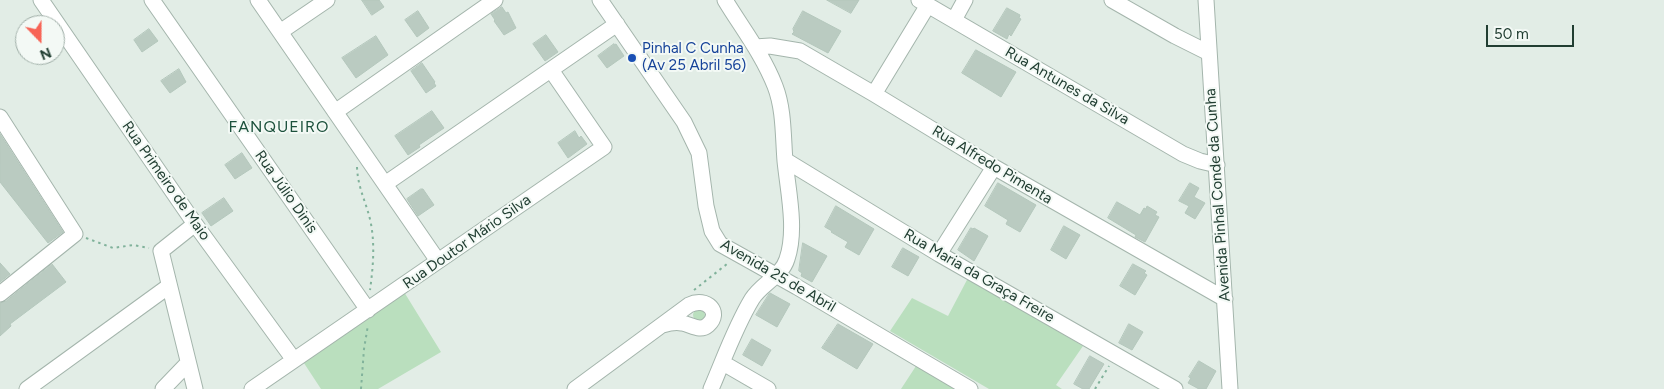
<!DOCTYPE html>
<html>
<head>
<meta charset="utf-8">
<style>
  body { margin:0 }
  #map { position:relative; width:1664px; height:389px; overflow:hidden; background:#e2ede6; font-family:Figtree,sans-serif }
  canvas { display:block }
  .north { position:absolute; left:15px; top:15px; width:50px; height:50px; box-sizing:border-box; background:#f3f9f5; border:1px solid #9faea7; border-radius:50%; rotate:158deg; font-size:14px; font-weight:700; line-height:20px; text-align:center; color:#213e32 }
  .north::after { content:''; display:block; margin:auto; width:18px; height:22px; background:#f76456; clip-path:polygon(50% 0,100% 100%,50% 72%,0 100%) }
  .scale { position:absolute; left:1486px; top:25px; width:88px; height:22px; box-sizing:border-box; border:2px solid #213e32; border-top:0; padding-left:6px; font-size:15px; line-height:18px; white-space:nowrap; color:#213e32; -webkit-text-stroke:4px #f3f9f5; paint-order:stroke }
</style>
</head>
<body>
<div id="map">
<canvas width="1664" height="389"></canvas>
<div class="north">N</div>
<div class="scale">50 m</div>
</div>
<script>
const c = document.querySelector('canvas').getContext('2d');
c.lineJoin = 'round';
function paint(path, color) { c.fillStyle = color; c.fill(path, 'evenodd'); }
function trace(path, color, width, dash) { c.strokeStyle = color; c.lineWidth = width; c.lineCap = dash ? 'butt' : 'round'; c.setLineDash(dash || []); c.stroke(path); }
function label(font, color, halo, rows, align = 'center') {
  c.font = font + ' Figtree,sans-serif'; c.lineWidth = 4; c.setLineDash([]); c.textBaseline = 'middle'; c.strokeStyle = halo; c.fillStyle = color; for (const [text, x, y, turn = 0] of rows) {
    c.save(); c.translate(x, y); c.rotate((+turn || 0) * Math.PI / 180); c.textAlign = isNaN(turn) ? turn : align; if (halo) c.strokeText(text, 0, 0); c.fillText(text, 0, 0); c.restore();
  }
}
paint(new Path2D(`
  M968 278 1083 346 1056 385 1062 389H989L890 331 912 298 948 316Z
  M401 287 441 352 378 389H321L300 357Z
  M693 315a6 6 0 1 1 12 0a6 6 0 1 1-12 0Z
  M916 366 955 389H901Z`), '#badfbe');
const building = new Path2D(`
  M362 0H379L384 7 372 15Z
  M827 0H859L851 13Z
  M502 7 506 13 508 12 516 28 504 35 494 21 495 20 491 14Z
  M1007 8 1020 15 1019 18 1021 19 1011 36 1009 34 1007 39 993 31Z
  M418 11 429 28 417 37 405 20Z
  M803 11 841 31 828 53 792 34 794 32 793 29Z
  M149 29 158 41 142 52 134 40Z
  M546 35 558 52 545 61 533 44Z
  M376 36 388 55 356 78 342 58Z
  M614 44V45L616 44 624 56 607 68 598 56Z
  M976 50 1016 72 1001 97 962 73Z
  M422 63 435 82 434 83 436 86 426 93 411 71Z
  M179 69 186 82 170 93 161 81Z
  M432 111 444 128 419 145 420 147 408 155 395 136Z
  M575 131 579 138 581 136 587 144 568 158 558 143Z
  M0 134 63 232 48 243 0 182Z
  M242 153 252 168 235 179 225 165Z
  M998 183 1036 205 1020 232 1006 224 1008 220 985 206Z
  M1190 183 1199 188 1194 197 1205 203 1195 219 1185 213 1189 206 1179 201Z
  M421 189H423L434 205 418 216 407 199Z
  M224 198 233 211 211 226 202 213Z
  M1117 202 1140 215 1144 208 1146 209 1147 206 1157 212 1155 215 1159 217 1145 242 1135 237 1136 235 1108 218Z
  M836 206 874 229 859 255 845 247 848 242 831 232 832 231 825 227Z
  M1064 226 1080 235 1066 259 1051 250Z
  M971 228 973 229 974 228 988 236 974 261 958 250Z
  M803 243 827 256 812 282 801 276 802 273 799 271Z
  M903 248 919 257 908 276 892 267Z
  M0 263 10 274 0 282Z
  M52 264 66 282 10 324 11 326 0 336V303L6 301Z
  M1133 264 1146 271 1144 273 1147 275 1135 295 1120 286Z
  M770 293 790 304 777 327 756 315Z
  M838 324 873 344 857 369 822 348Z
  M1129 324 1143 332 1132 350 1119 343Z
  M752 339 771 350 762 366 743 355Z
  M1090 356 1104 364 1089 389H1083L1074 384Z
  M1199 361 1216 371 1206 389H1199L1188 383 1191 378 1189 377Z`);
paint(building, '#bacbc1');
trace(building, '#b4c7bc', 1);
const minor = new Path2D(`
  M41 0 195 224 294 360
  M152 0 368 310
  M258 0 438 261
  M600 0 684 122 699 153 706 206 712 231 720 244 797 287 970 389
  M919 0 1183 154 1200 161 1217 165
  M1112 0 1175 36 1209 53
  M1206 0 1230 389
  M954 20 965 0
  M280 32 327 0
  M755 47 770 46 800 51 874 94 994 167 1225 299
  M874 94 928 5
  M335 112 495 0
  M0 117 75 234 0 294
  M785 160 939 254 1175 389
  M385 184 617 24
  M939 254 994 167
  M723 363 768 389
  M27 389 169 286
  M163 389 188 363
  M195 389 161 251 195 224
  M252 389 604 147 551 70
  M575 389 689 305C707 296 722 313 708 325 700 332 692 325 682 323 676 322 669 323 663 325
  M711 389C724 359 735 327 752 299 761 284 782 276 787 259 797 230 788 191 785 161 783 136 784 109 775 86 763 55 742 28 725 0`);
trace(minor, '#a4b5ac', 17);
trace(new Path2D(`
  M357 167C358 190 367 203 371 224 375 246 373 268 370 290
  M86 238 113 248 133 245 149 248
  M694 290 727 264
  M361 389 364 349 368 325
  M1095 389 1109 366`), '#81b29b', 2, [2.5, 4]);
trace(minor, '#fff', 15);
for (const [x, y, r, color] of [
  [632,58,5,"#1a4fb4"]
]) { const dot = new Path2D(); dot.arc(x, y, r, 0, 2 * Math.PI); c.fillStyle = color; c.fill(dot); trace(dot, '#f3f9f5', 2); }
label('15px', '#164399', '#f3f9f5', [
  ["Pinhal C Cunha",642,49],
  ["(Av 25 Abril 56)",642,66]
], 'left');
label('15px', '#213e32', '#f3f9f5', [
  ["Rua Antunes da Silva",1067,86,30],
  ["Rua Alfredo Pimenta",992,165,31],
  ["Rua Primeiro de Maio",166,181,55],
  ["Rua Júlio Dinis",286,192,55],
  ["Avenida Pinhal Conde da Cunha",1218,195,-94],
  ["Rua Doutor Mário Silva",467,242,-35],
  ["Avenida 25 de Abril",778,276,30],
  ["Rua Maria da Graça Freire",979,276,30]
]);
c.letterSpacing = '1px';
label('16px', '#1c513c', '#f3f9f5', [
  ["FANQUEIRO",279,127]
]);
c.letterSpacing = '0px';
</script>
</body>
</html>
